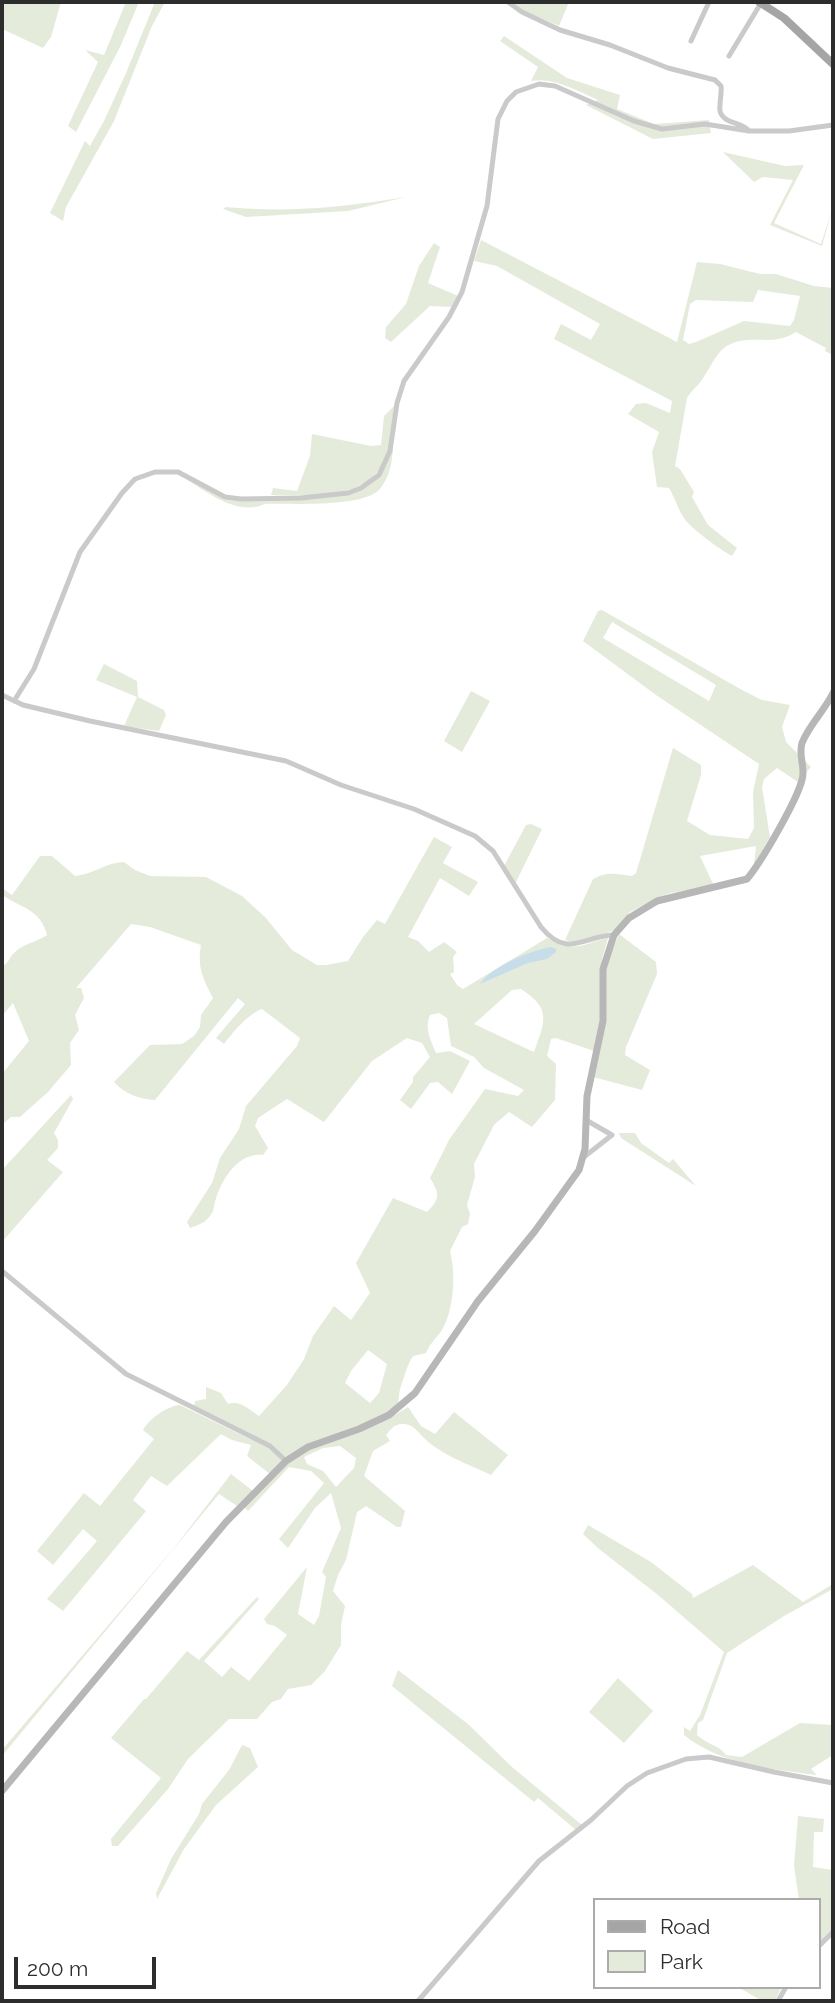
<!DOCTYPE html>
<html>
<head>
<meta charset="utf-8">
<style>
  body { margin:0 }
  #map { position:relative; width:835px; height:2003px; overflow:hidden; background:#fff; font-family:Raleway,sans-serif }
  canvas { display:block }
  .frame { position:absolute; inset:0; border:4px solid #2d2d2d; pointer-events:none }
  .legend { position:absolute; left:593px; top:1898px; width:228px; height:91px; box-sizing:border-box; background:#fff; border:2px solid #ababab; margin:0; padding:9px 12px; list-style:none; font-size:21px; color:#2d2d2d }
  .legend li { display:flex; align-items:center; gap:14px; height:35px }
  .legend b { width:35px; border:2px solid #ababab }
  .scale { position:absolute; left:14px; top:1957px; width:142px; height:32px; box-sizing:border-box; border:4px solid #2d2d2d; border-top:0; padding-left:9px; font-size:21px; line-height:24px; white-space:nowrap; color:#2d2d2d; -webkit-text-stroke:5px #fff; paint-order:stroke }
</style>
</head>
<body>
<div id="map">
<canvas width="835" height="2003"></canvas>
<div class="frame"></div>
<ul class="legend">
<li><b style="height:9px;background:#a5a5a5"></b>Road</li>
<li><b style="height:19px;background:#e4ebdb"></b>Park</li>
</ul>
<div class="scale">200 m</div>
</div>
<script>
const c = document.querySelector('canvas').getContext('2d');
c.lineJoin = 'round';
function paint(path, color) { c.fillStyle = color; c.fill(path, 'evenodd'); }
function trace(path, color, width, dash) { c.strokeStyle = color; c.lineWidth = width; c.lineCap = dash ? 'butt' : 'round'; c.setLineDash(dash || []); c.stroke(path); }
paint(new Path2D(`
  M2 2H61L51 37 43 48 2 29Z
  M126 2H139L121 45 76 132 68 126 98 62 85 50 104 55Z
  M155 2H165L152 26 114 121 66 207 63 221 50 213 85 141 90 146 104 121 126 73Z
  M513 2H569L559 26 524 11Z
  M504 36 567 78 620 95 617 109 654 124 709 120 711 133 653 139 586 105 598 100C577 91 555 77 531 81L538 67 500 41Z
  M723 152 785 166 804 165 774 223 821 244 833 207 822 246 770 225 793 180 763 177 754 182Z
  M406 197 348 211 246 217 223 209 226 207C286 213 346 207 406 197Z
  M481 240 677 342 697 262 720 264 760 274H776L814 286 833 288V355L825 351 826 348 796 332C779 343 766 339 748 340 717 342 716 361 701 381 696 388 691 391 687 398L675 466 680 469 694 492 692 497 708 525 737 548 732 556C722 551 690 528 684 518 678 509 675 498 669 488L657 487 652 452 659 432 628 414 636 404 646 403 670 413 672 401 554 339 561 324 591 340 600 324 497 266 474 261ZM758 290 800 296 794 320 790 326 744 321 696 342 689 344 683 340 690 304 696 300 753 302Z
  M434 243 440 247 428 283 458 296 453 307 430 306 391 342 385 338 386 327 406 304 419 266Z
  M394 406C392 422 392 440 387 455 372 501 309 496 271 495L273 488 297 491 310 456 312 434 371 446 381 445 384 416Z
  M393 447C392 463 390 476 380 489 363 508 291 503 265 504 237 517 205 491 182 476L226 500 241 501 349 494 381 475Z
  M602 610 742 690 762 700 790 705 782 727 786 742 811 767 798 782 777 768 764 779 762 787 770 837 754 865 756 846 700 856 714 886 671 893 657 898 630 912 615 930 577 943 565 940 593 879C608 871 616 874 632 876L636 873 673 748 701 765V775L687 821 710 835 748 839 754 828 753 792 759 764 656 695 583 641 598 611ZM612 622 716 685 709 701 603 638Z
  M104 664 137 681 138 697 164 710 166 715 159 731 124 726 137 697 96 680Z
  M471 691 490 701 462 752 444 741Z
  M531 824 542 829 515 884 504 866 526 825Z
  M434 837 452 847 443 863 478 882 469 896 440 878 408 937 418 941 429 952 444 942 457 952 453 957 454 972 450 974 457 985 463 989 547 938C578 953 578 945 608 938L602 959 600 1020 594 1051 556 1038 551 1039 547 1056 556 1064 555 1100 532 1127 509 1112 494 1125 474 1164 475 1177 467 1205 470 1214 468 1224 462 1227 450 1251C456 1274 454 1310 442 1330 436 1339 430 1343 426 1353L413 1356C408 1363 404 1377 401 1386 398 1393 400 1402 396 1407 383 1423 330 1434 310 1444 296 1452 283 1465 270 1474L247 1456 251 1445 232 1440 221 1434 167 1486 151 1476 133 1500 146 1511 63 1611 47 1599 97 1541 83 1529 53 1565 37 1551 84 1493 100 1506 154 1439 143 1430C150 1418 167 1406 180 1405L256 1442 194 1406 195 1401 206 1399V1387L221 1393 228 1404C241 1400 249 1410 259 1416L287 1385 304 1359 313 1336 334 1306 351 1320 370 1293 356 1263 393 1198 427 1212C440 1199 440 1194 430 1178L449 1140 485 1089 518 1096 524 1090 484 1068 474 1057 451 1046 447 1018 439 1013 430 1015C424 1028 431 1041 436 1053L450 1051 470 1061 452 1094 438 1082 430 1083 411 1109 400 1100 413 1082V1077L430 1057 422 1043 407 1038 372 1061 324 1122 287 1099 258 1118 255 1126 268 1148 263 1155C238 1152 221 1180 215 1202 214 1205 214 1210 212 1213 207 1222 199 1225 190 1228L187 1222 212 1183 220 1158 239 1129 246 1106 297 1046 300 1038 262 1009C248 1014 233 1032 224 1044L216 1038 245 1004 238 998 155 1100C139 1099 125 1094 114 1082L150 1045 182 1044 194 1036 200 1027 201 1015 213 998C203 979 197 966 201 945L150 927 131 924 76 988H81L84 998 75 1015 79 1030 70 1043 71 1065 48 1092 20 1117H11L2 1125V1074L29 1041 13 1003 2 1016V966C10 962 8 959 14 953 22 944 37 942 47 935 41 910 22 908 2 895V888L12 895 40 856H52L75 876C95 874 104 863 124 862L135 870 150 876 206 877 242 896 266 918 292 950 317 965H326L348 961 363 937 377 920 385 924ZM521 989C552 1009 545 1021 534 1052L474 1024 512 990ZM368 1350 387 1364 379 1393 370 1403 345 1383 351 1371Z
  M619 934 656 962 657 974 626 1047 625 1055 650 1070 642 1090 593 1077 605 1022 604 982 607 963Z
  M71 1095 73 1099 54 1133 58 1140V1148L47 1160 63 1172 2 1242V1170Z
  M619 1133H635L641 1143 669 1163 673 1159 696 1186 621 1138Z
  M408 1407 421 1426 435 1434 454 1412 508 1455 491 1475C470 1465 444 1456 426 1440 419 1434 414 1424 404 1424 395 1423 391 1429 386 1435L390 1441 373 1451 364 1476 405 1511 401 1527H397L366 1506 357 1512 346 1560 338 1575 333 1591 345 1606 341 1625V1645L325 1671 311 1685 288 1689 281 1699 272 1702 257 1719H229L188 1759 168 1789 118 1846H112L111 1839 161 1778 111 1738 144 1699H146L187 1651 199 1660 257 1597 259 1599 204 1661 222 1677 231 1667 249 1681 287 1635 275 1626 267 1624 264 1619 307 1567 298 1614 314 1625 319 1616 326 1577 322 1572 341 1528 331 1493 315 1508 288 1548 279 1539 324 1483 311 1471 289 1467 248 1511 244 1507C262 1489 281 1464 304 1452 337 1434 376 1428 408 1407ZM340 1446 356 1458 354 1468 336 1487 323 1471 307 1464 304 1457 323 1448Z
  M231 1474 253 1491 237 1506 219 1494 2 1756V1750L174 1548Z
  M588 1525 651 1562 692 1594 693 1598 753 1565 803 1602 833 1584V1589L784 1616 727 1653 703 1720 698 1723 697 1735C706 1744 720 1745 726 1755L742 1757 800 1723 833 1725V1755L811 1769 817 1775C770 1769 720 1764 684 1735V1727L690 1731 700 1715 724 1652 658 1595 599 1549 583 1534Z
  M398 1670 468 1724 512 1767 582 1825 576 1830 538 1798 534 1802 392 1686Z
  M618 1678 653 1711 624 1743 589 1712Z
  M242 1745 250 1748 258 1767 216 1805 184 1849 157 1899 156 1893 171 1859 199 1814 202 1804 229 1770Z
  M798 1816 824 1819 823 1832H814L813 1867 833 1870V1929L821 1941 819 1900H799L794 1866Z
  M738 1987H780L781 1988 775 2001H762Z`), '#e4ebdb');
paint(new Path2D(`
  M551 947 556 949V952L547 959 528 963 480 984C491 967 531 950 551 947Z`), '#c7deea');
trace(new Path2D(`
  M508 2 522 12 560 30 610 45 668 68 715 80 721 86C722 94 719 104 720 111 723 124 743 122 749 131
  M691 41 709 2
  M729 56 761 3
  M2 695 23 705 90 721 286 761 341 785 414 809 475 836 493 851 541 927C568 960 585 935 614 935
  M14 701 34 669 80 552 122 493 135 479 155 472H178L225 497 241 499 301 498 348 493 361 488 379 475 390 451 397 403 404 381 449 317 462 292 487 206 498 119 507 101 516 92 539 84 555 86 634 121 662 129 705 124 749 131H789L833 125
  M584 1157 612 1135 586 1120
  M2 1271 126 1374 270 1446 286 1461
  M819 1946 833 1932
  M418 2001 539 1861 591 1820 627 1786 647 1773 686 1759 709 1757 774 1772 833 1783
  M778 2001 786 1987`), '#cacaca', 5);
trace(new Path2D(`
  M2 1791 226 1522 286 1461 308 1447 359 1429 389 1415 415 1393 478 1301 535 1231 579 1170 585 1149 587 1096 603 1021V969L614 935 629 918 657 901 747 879C762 861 796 802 802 780 806 768 798 756 802 743 809 725 825 710 833 693`), '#b7b7b7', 7);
trace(new Path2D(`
  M759 2 784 18 833 64`), '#a5a5a5', 8);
</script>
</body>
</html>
